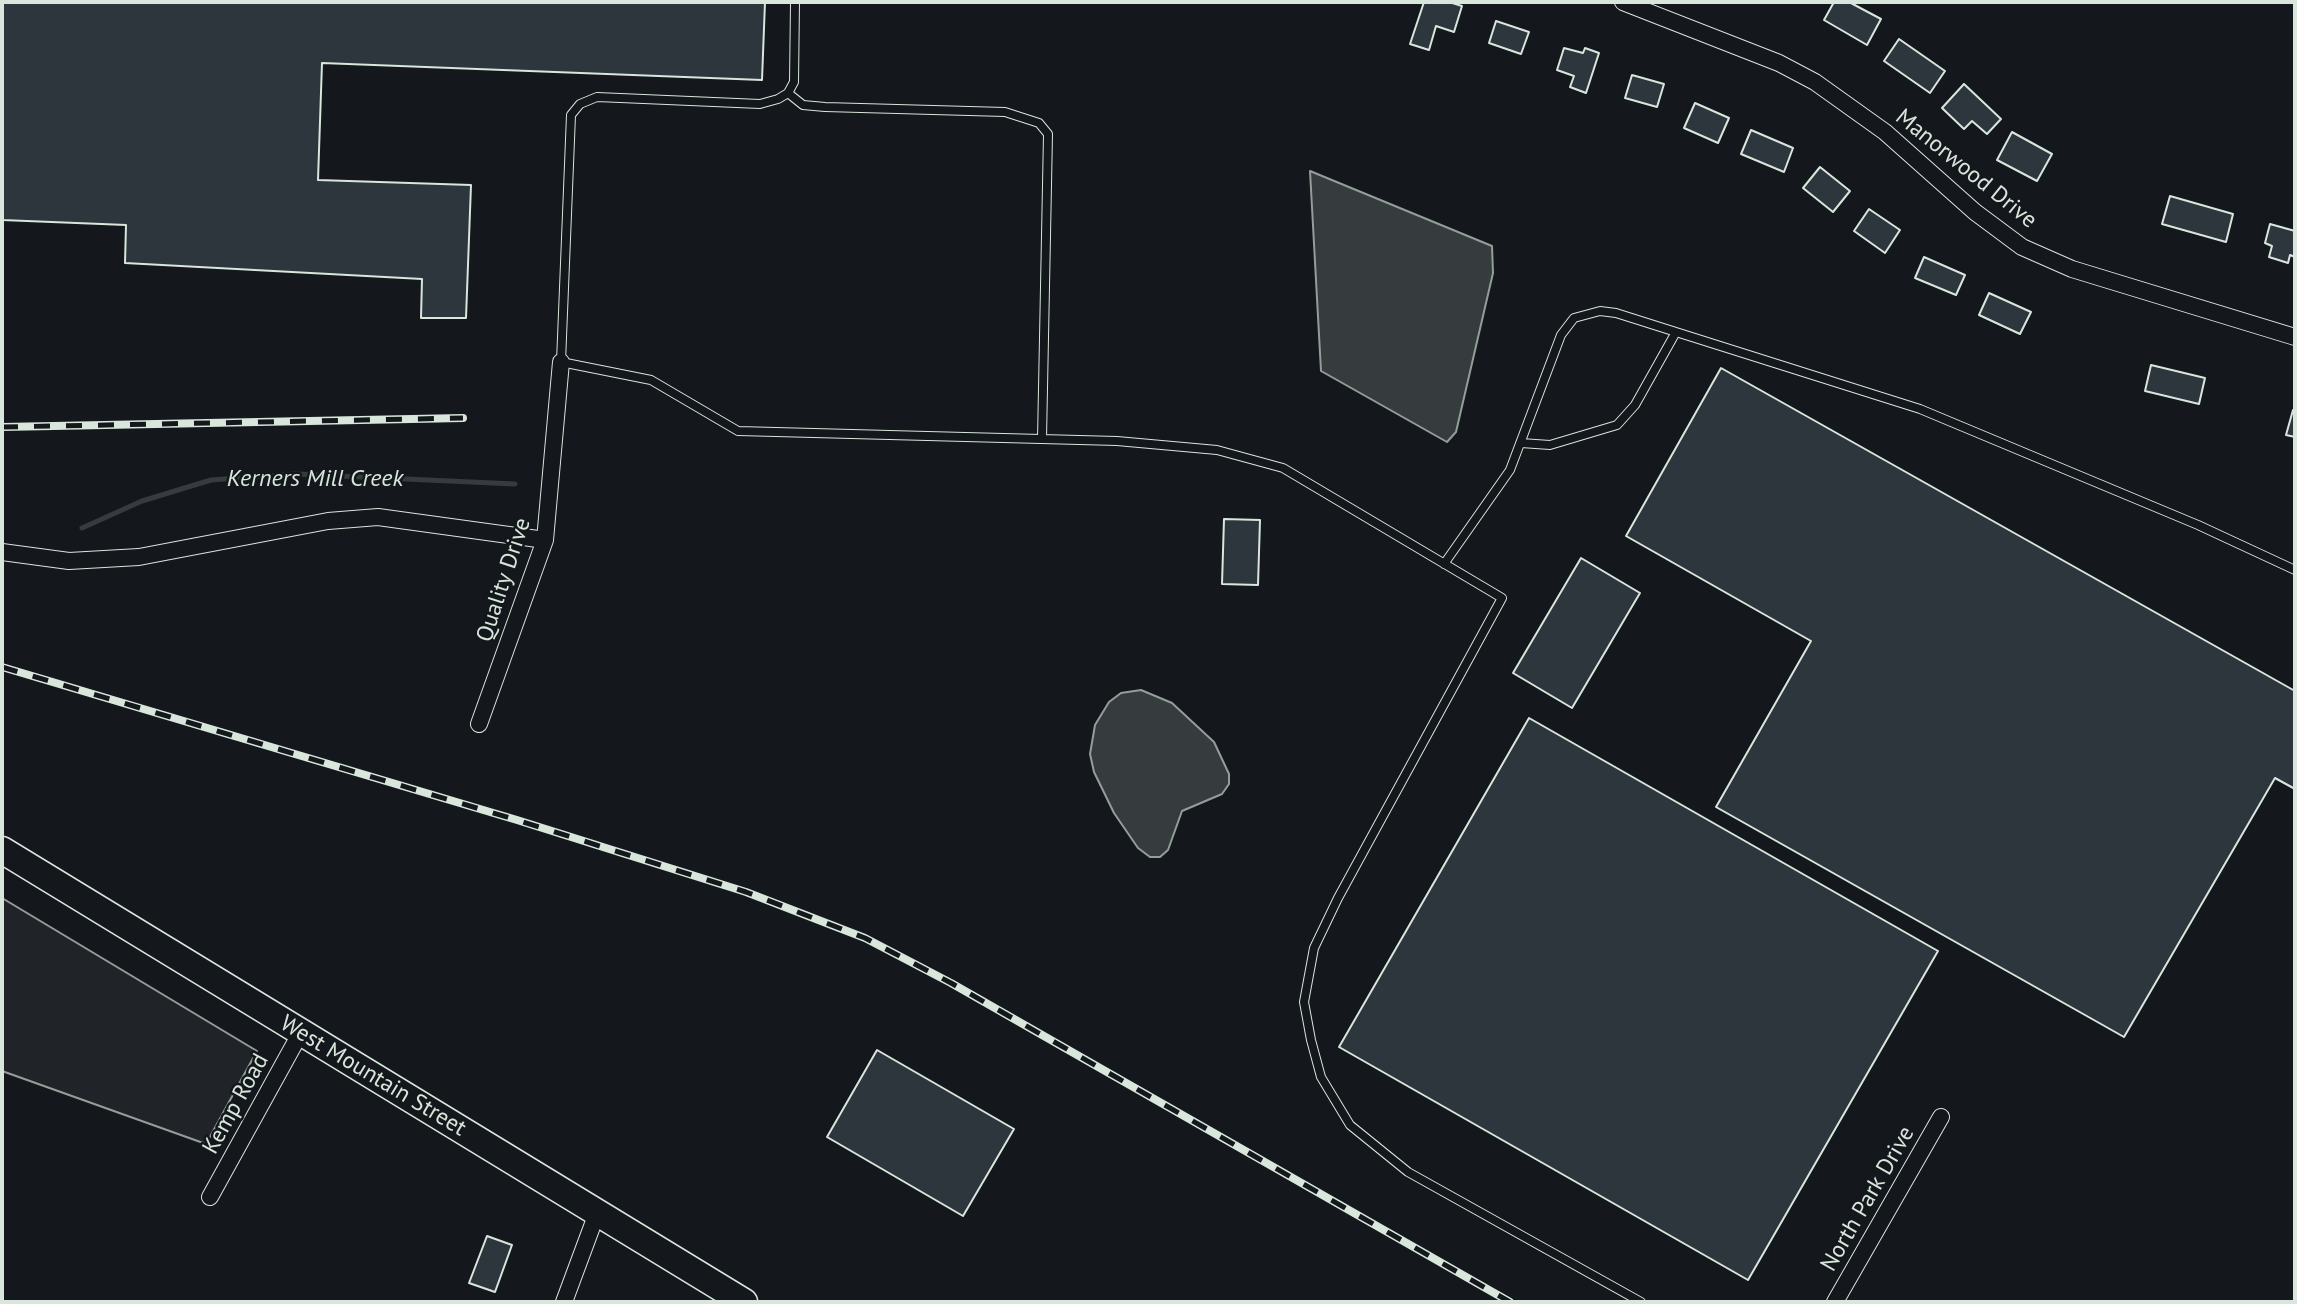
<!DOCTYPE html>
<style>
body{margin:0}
#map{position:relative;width:2297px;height:1304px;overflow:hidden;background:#14181c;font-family:"PT Sans",sans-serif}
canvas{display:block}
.frame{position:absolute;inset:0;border:4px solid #d8e6dc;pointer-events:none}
</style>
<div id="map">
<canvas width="2297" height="1304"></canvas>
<div class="frame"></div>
</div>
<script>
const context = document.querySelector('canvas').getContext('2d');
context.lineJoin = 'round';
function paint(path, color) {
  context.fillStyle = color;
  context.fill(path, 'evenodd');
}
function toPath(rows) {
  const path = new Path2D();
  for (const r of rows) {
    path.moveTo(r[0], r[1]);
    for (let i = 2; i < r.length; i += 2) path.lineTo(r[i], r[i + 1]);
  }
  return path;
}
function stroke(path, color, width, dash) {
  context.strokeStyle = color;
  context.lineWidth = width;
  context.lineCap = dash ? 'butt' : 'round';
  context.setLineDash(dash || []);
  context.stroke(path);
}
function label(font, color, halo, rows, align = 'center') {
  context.font = font + ' "PT Sans",sans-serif';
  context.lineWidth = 5;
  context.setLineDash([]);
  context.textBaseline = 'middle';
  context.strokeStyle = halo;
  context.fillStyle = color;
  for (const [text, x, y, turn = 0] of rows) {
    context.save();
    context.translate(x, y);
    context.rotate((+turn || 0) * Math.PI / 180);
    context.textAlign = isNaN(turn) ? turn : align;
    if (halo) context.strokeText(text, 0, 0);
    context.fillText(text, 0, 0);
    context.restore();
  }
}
const green = toPath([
 [2,898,257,1051,206,1144,2,1071,2,898]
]);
const water = toPath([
 [1310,171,1492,246,1493,273,1456,432,1447,442,1321,371,1310,171],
 [1141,690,1172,703,1214,742,1229,774,1229,784,1222,794,1182,811,1168,850,1160,857,1150,857,1138,848,1114,813,1094,772,1090,754,1095,725,1109,702,1121,693,1141,690]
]);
const stream = toPath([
 [82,528,142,501,211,480,296,474,515,484]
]);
const building = toPath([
 [2,2,765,2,762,80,322,63,318,180,471,185,466,318,421,318,422,279,125,263,126,225,2,220,2,2],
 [1424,2,1449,2,1462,6,1454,32,1436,26,1429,50,1410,44,1424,2],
 [1834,2,1849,2,1881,19,1867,45,1824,20,1834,2],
 [1496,21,1529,32,1521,54,1489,43,1496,21],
 [1899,39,1945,71,1930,93,1884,61,1899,39],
 [1564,48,1583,53,1585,48,1599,53,1586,93,1570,87,1574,76,1557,70,1564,48],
 [1632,75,1664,84,1657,107,1625,98,1632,75],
 [1964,84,2001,119,1987,134,1972,121,1964,129,1942,108,1964,84],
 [1695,103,1729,118,1718,143,1684,128,1695,103],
 [1751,130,1793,148,1784,172,1741,154,1751,130],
 [2012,132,2052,154,2037,181,1997,160,2012,132],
 [1820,167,1850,191,1833,212,1803,188,1820,167],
 [2170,196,2233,214,2226,242,2162,224,2170,196],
 [1869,209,1900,230,1885,253,1854,231,1869,209],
 [2270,224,2295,231,2295,257,2290,255,2288,263,2269,257,2272,246,2265,243,2270,224],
 [1924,257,1965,275,1956,295,1915,278,1924,257],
 [1989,293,2031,312,2020,334,1979,315,1989,293],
 [2151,365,2205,378,2199,404,2145,391,2151,365],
 [1721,368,2295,691,2295,789,2275,778,2124,1037,1716,807,1811,641,1626,536,1721,368],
 [2293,410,2295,411,2295,437,2286,435,2293,410],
 [1224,519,1260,520,1258,585,1222,584,1224,519],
 [1581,558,1640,593,1572,708,1513,673,1581,558],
 [1529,718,1938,951,1748,1280,1339,1047,1529,718],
 [877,1050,1014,1129,963,1216,827,1137,877,1050],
 [487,1236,512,1245,495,1292,469,1283,487,1236]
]);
const service = toPath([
 [795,2,794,82,788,93,778,99,760,104,597,97,580,104,571,115,561,362,651,380,738,431,1117,441,1217,450,1283,468,1502,598,1338,898,1314,948,1304,1002,1311,1040,1321,1077,1350,1125,1408,1172,1641,1302],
 [788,93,803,105,825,107,1005,112,1039,123,1048,134,1042,439],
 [1676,332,1920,409,2198,525,2295,570],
 [1444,564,1510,470,1561,335,1574,318,1600,311,1616,313,1676,332,1635,405,1617,425,1550,445,1521,443]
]);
const minor = toPath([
 [1623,2,1779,63,1815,82,1885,132,1975,212,2022,247,2072,269,2295,337],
 [2,552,69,561,139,557,328,521,378,517,545,540],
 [479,724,545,540,561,362],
 [210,1197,301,1032],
 [564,1302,597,1213],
 [1835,1302,1941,1117]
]);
const primary = toPath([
 [2,850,744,1302]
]);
const rail = toPath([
 [2,427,463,418],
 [2,667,517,820,746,892,865,938,951,983,1510,1302]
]);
const streetNames = [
 ["Manorwood Drive",1966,169,39],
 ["Quality Drive",504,580,-72],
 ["West Mountain Street",373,1076,31],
 ["Kemp Road",236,1104,-61],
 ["North Park Drive",1868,1199,-60]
];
const waterNames = [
 ["Kerners Mill Creek",315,479]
];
paint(green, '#202428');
stroke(green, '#939e99', 2);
paint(water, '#363b3e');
stroke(water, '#939e99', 2);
stroke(stream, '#363b3e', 5);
paint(building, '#2c363c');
stroke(building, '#d8e6dc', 2);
stroke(service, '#d8e6dc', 10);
stroke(minor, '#d8e6dc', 18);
stroke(primary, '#d8e6dc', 29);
stroke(service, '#14181c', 8);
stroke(minor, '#14181c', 16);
stroke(primary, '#14181c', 26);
stroke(rail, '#d8e6dc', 8);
stroke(rail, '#14181c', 5, [16]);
label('23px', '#d8e6dc', '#14181c', streetNames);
label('italic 24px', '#d8e6dc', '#14181c', waterNames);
</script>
